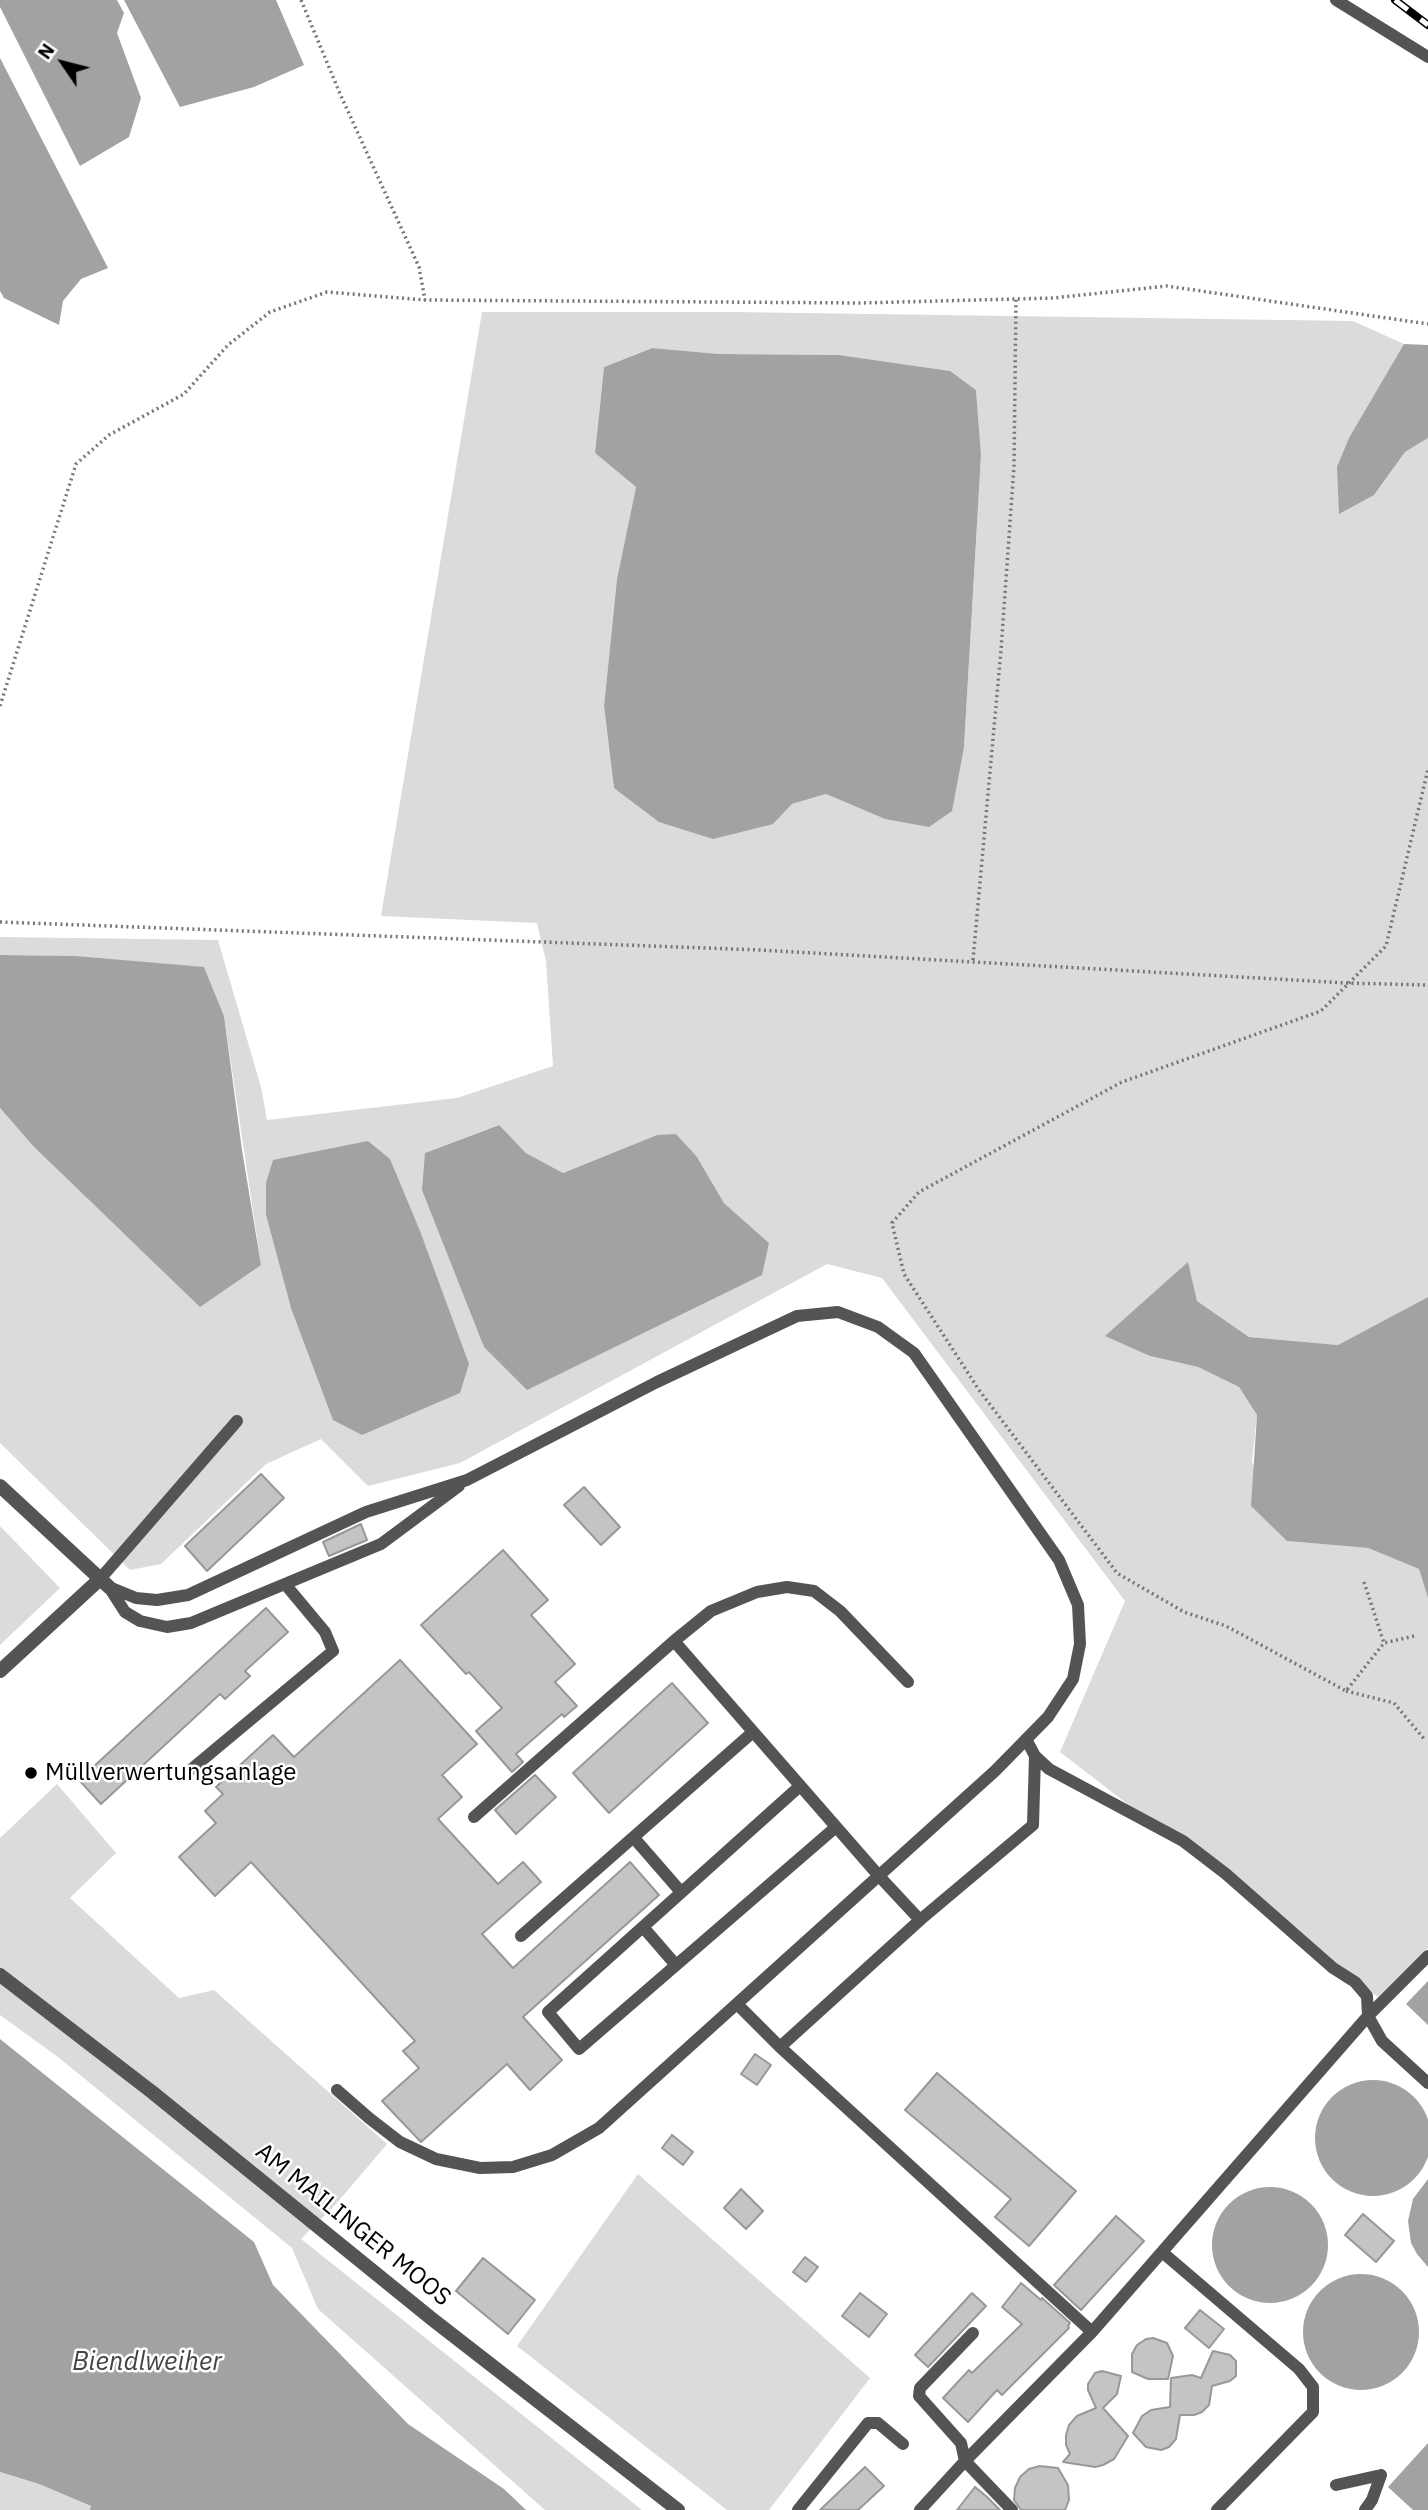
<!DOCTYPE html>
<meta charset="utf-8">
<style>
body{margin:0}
#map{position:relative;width:1428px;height:2510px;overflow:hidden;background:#fff;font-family:"IBM Plex Sans",sans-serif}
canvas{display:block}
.north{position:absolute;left:28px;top:28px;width:70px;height:70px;-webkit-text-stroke:5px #fff;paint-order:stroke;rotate:305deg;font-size:19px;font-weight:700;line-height:28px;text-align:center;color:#000}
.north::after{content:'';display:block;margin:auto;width:24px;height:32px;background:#000;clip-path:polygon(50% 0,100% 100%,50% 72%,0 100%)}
</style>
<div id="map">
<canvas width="1428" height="2510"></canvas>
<div class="north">N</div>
</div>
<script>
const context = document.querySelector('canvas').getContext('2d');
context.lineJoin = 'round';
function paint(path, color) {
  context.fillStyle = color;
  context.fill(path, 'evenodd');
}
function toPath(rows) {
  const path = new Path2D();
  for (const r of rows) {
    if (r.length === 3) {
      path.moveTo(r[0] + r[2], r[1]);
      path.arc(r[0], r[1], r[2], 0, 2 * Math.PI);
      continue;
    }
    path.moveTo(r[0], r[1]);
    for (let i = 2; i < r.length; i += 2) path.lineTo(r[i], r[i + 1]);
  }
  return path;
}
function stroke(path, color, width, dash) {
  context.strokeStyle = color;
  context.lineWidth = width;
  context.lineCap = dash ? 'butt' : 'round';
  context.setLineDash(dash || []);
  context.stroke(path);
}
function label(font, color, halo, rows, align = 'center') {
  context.font = font + ' "IBM Plex Sans",sans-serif';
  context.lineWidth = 5;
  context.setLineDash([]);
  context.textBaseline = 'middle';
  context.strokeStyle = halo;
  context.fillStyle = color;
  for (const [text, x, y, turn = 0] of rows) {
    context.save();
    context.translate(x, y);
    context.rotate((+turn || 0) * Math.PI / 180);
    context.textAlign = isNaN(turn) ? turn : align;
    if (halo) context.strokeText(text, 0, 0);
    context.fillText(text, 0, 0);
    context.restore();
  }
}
const green = toPath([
 [482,312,733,312,1353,321,1404,344,1386,376,1374,495,1405,452,1428,438,1428,1297,1338,1345,1249,1337,1197,1301,1188,1263,1150,1356,1198,1367,1239,1387,1257,1415,1252,1462,1287,1541,1368,1548,1419,1569,1428,1598,1428,1948,1378,1997,1060,1752,1125,1601,882,1278,827,1264,460,1463,368,1486,321,1439,266,1464,161,1564,130,1570,0,1443,0,1108,34,1147,122,1232,261,1265,224,1016,204,968,76,956,0,955,0,937,218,940,261,1087,267,1120,457,1098,553,1066,546,961,537,923,381,916],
 [651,348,719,354,839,355,949,371,976,390,981,455,964,747,885,819,826,794,792,804,773,824,614,788,604,706,617,579,636,487,595,453,604,367],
 [498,1125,526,1153,563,1173,657,1135,697,1157,724,1203,769,1243,425,1153],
 [266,1183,291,1308,266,1215],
 [0,1526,60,1588,0,1645],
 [57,1784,116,1853,70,1898,179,1998,214,1990,387,2144,336,2204,301,2239,642,2510,545,2510,318,2309,292,2248,58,2057,0,2015,0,1838],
 [638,2174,870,2378,769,2510,727,2510,517,2346],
 [0,2472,39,2484,91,2506,90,2510,0,2510]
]);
const water = toPath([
 [0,0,117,0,124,13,117,33,141,98,129,137,80,166,0,7],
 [124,0,276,0,304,65,254,87,180,107],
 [0,58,108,268,81,279,63,301,59,325,4,298,0,291],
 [1404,344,1428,345,1428,438,1405,452,1374,495,1339,514,1337,467,1349,438],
 [652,348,719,354,839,355,950,371,976,390,981,455,964,747,952,811,929,827,885,819,826,794,792,804,773,824,713,839,659,822,614,788,604,706,617,579,636,487,595,453,604,367],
 [0,955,76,956,204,967,224,1016,242,1150,261,1265,200,1307,34,1147,0,1108],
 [499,1125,526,1153,563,1173,657,1135,676,1134,697,1157,724,1203,769,1243,762,1275,527,1390,484,1347,422,1190,425,1153],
 [368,1141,390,1159,420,1231,469,1364,460,1393,362,1435,333,1420,291,1308,266,1215,266,1183,273,1160],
 [1188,1262,1197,1301,1249,1337,1338,1345,1428,1297,1428,1598,1419,1569,1368,1548,1287,1541,1251,1506,1257,1415,1239,1387,1198,1367,1150,1356,1105,1336],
 [1428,1981,1428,2025,1406,2004],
 [0,2039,254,2242,273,2285,408,2424,504,2489,526,2510,90,2510,91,2506,39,2484,0,2472],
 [1373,2138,58],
 [1428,2179,1428,2267,1417,2254,1411,2243,1408,2221,1413,2199],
 [1270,2245,58],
 [1361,2332,58],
 [1428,2443,1428,2510,1413,2510,1388,2487]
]);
const building = toPath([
 [261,1474,284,1498,207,1571,185,1546,261,1474],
 [584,1487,620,1527,601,1545,564,1505,584,1487],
 [361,1524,367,1540,329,1556,323,1542,361,1524],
 [503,1550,548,1600,531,1615,575,1664,555,1682,577,1706,564,1717,562,1714,516,1754,523,1762,512,1772,476,1731,502,1708,469,1672,466,1674,421,1625,503,1550],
 [266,1608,288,1632,245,1671,250,1676,225,1699,220,1694,101,1804,79,1780,266,1608],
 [400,1660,477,1744,442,1775,462,1797,438,1819,498,1884,523,1862,541,1882,482,1934,513,1968,630,1862,659,1895,523,2017,562,2060,530,2090,507,2064,421,2142,382,2101,419,2068,403,2051,415,2041,251,1862,215,1896,179,1857,216,1823,205,1811,223,1794,216,1787,273,1735,294,1757,400,1660],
 [672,1683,708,1723,609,1813,573,1773,672,1683],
 [535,1775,556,1797,516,1834,495,1810,535,1775],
 [755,2054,771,2065,757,2085,741,2074,755,2054],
 [937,2073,1076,2191,1029,2246,995,2217,1011,2199,905,2110,937,2073],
 [672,2135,693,2152,683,2165,662,2148,672,2135],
 [741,2189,763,2211,746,2229,724,2208,741,2189],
 [1363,2214,1394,2241,1376,2262,1345,2235,1363,2214],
 [1116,2216,1144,2241,1081,2310,1054,2285,1116,2216],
 [805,2257,818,2267,806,2282,793,2272,805,2257],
 [483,2258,535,2300,508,2334,456,2291,483,2258],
 [1021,2283,1041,2300,1042,2298,1070,2323,1068,2326,1069,2328,1002,2395,997,2390,968,2422,943,2398,969,2370,972,2373,1022,2324,1002,2307,1021,2283],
 [860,2293,887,2314,869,2337,842,2316,860,2293],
 [972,2293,986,2306,928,2367,915,2355,972,2293],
 [1200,2310,1224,2329,1209,2348,1185,2328,1200,2310],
 [1153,2338,1167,2343,1173,2356,1168,2379,1148,2379,1132,2372,1132,2354,1137,2345,1146,2339,1153,2338],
 [1213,2351,1230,2355,1236,2361,1236,2376,1230,2381,1212,2386,1209,2405,1202,2412,1194,2415,1180,2415,1176,2439,1169,2447,1161,2450,1146,2447,1133,2433,1142,2416,1151,2410,1170,2407,1171,2378,1192,2375,1201,2378,1213,2351],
 [1102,2371,1121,2376,1117,2394,1103,2408,1128,2436,1114,2459,1103,2465,1095,2467,1063,2462,1070,2454,1066,2445,1066,2435,1069,2425,1077,2416,1096,2408,1088,2390,1088,2384,1095,2373,1102,2371],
 [1040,2466,1058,2468,1068,2485,1069,2500,1065,2510,1021,2510,1014,2500,1015,2488,1020,2477,1029,2469,1040,2466],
 [865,2467,884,2486,858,2510,820,2510,865,2467],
 [975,2487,987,2497,1000,2510,957,2510,975,2487]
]);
const path = toPath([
 [301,0,341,96,419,267,425,300],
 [0,706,76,464,109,435,184,394,228,345,270,312,327,292,425,300,861,303,1053,298,1167,286,1428,324],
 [0,922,760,950,1347,983,1428,985],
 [973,960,1001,650,1014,466,1016,299],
 [1364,1582,1384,1643],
 [1414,1636,1384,1643,1346,1691,1226,1626,1184,1612,1117,1573,979,1390,904,1274,892,1223,919,1192,1122,1082,1321,1011,1386,946,1428,769],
 [1346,1691,1394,1703,1425,1740]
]);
const lane = toPath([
 [1336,0,1428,57],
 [100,1579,237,1421],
 [109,1587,136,1598,157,1600,188,1595,366,1512,467,1480,657,1382,797,1316,838,1312,878,1327,914,1353,1059,1560,1078,1605,1080,1644,1073,1679,1048,1717,995,1771,599,2128,552,2155,513,2167,480,2168,436,2159,400,2142,369,2118,337,2090],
 [109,1587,125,1612,140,1621,167,1627,191,1623,381,1544,459,1486],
 [674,1641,711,1611,757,1592,787,1587,814,1591,840,1611,908,1682],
 [1026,1739,1035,1756,1049,1769,1183,1841,1226,1874,1333,1968,1355,1982,1367,1996,1368,2016,1382,2041,1428,2083],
 [188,1772,333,1651,325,1632,285,1584],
 [800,1786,548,2012,579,2049,836,1827],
 [474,1817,674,1641,879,1876,920,1920],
 [634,1838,681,1892],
 [643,1927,675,1964],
 [521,1936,753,1732],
 [738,2005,780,2047,1092,2332,1368,2016,1428,1956],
 [780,2047,920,1920,1033,1825,1035,1756],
 [1162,2252,1299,2369,1313,2387,1313,2412,1217,2510],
 [973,2333,920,2388,919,2396,961,2443,965,2461,1012,2510],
 [1336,2485,1381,2475],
 [798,2510,868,2423,878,2423,903,2444],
 [920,2510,965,2461,1092,2332],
 [1365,2510,1372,2500,1381,2475]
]);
const street = toPath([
 [0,1486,109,1587],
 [0,1671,100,1579],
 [0,1975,152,2092,432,2319,678,2510]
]);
const rail = toPath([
 [1395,0,1428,25]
]);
const markers = [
 [31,1773,7,"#000"]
];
const poiNames = [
 ["Müllverwertungsanlage",45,1773]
];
const streetNames = [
 ["AM MAILINGER MOOS",353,2225,39]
];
const waterNames = [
 ["Biendlweiher",147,2362]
];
paint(green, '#dbdbdb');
paint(water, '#a2a2a2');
paint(building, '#c4c4c4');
stroke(building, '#989898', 2);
stroke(path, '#767676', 3.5, [2, 3.5]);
stroke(lane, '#545454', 12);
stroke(street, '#545454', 14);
stroke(rail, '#000', 8);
stroke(rail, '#fff', 5, [16]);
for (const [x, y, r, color] of markers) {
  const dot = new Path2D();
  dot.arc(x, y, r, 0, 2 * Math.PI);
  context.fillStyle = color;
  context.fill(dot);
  stroke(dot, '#fff', 2.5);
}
label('24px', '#000', '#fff', poiNames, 'left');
label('24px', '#000', '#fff', streetNames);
label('italic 26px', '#434343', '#fff', waterNames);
</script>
